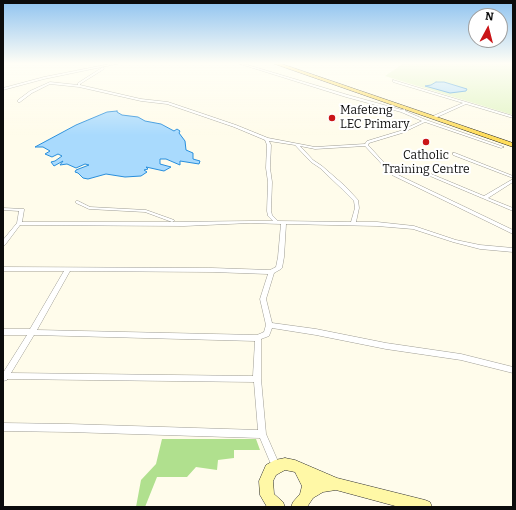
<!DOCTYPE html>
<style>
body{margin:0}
#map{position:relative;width:516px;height:510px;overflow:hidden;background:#fffceb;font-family:Bitter,serif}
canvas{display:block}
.frame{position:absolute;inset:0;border:4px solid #0c0c0c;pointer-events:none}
.north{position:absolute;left:468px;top:8px;width:40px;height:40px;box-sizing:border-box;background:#fff;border:1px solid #9e9e9e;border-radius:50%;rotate:7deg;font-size:11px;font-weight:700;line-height:16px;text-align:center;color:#0c0c0c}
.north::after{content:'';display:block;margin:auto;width:14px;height:18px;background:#ca1518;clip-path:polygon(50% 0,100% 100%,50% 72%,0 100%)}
</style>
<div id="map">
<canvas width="516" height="510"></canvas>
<div class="frame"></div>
<div class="north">N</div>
</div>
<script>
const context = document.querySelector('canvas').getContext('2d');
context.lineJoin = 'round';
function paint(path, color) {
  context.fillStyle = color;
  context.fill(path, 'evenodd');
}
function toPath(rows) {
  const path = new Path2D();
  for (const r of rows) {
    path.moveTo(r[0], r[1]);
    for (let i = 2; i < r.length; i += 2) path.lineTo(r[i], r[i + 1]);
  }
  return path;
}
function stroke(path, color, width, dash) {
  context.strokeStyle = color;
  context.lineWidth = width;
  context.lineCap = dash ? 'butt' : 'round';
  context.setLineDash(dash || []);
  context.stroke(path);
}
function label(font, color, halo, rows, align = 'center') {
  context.font = font + ' Bitter,serif';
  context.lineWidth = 4;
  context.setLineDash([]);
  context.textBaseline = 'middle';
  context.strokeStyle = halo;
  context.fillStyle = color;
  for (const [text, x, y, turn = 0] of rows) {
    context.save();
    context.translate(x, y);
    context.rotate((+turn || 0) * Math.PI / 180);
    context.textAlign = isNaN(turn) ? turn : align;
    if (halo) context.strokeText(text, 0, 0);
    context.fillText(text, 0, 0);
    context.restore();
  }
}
const forest = toPath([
 [162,439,256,439,260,450,234,450,234,458,218,460,217,470,196,467,187,477,157,477,145,507,136,507,141,480,156,464]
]);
const pitch = toPath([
 [404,63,513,63,513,115,385,76]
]);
const water = toPath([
 [436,82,444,82,467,89,466,91,450,93,425,86,431,85,436,82],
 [117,111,117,112,122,115,138,117,145,121,161,124,174,131,177,129,180,131,179,133,185,141,186,150,193,153,193,159,200,161,199,164,180,161,180,165,166,159,160,159,160,164,171,167,164,171,146,167,148,169,144,170,147,172,141,176,125,177,106,174,88,179,83,178,78,173,75,172,76,170,89,165,85,164,76,168,67,164,60,165,63,161,54,166,51,162,55,161,62,156,58,154,52,157,45,154,50,151,43,147,35,147,76,125,107,112,117,111]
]);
const street = toPath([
 [115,63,121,63,44,79,3,90,3,88,44,77,115,63],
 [237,63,241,63,348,95,402,110,405,109,405,111,426,120,504,147,501,148,425,122,402,133,369,143,368,145,389,168,412,166,484,196,513,179,513,182,488,198,513,208,513,211,411,168,392,170,394,173,513,230,513,234,392,175,365,146,315,149,300,146,313,160,322,166,345,186,358,200,359,208,356,222,377,222,414,226,456,240,480,245,513,248,513,252,480,249,453,242,413,229,377,226,286,224,284,257,282,268,281,269,274,273,266,299,272,323,316,329,386,343,461,354,513,367,513,373,461,360,386,349,316,335,272,328,269,336,261,339,261,379,266,434,280,466,279,469,276,470,273,469,260,438,69,432,3,431,3,423,69,424,258,430,254,382,7,379,7,380,3,381,3,373,27,335,3,335,3,329,30,329,64,271,3,271,3,267,212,268,270,270,276,267,278,257,281,224,250,223,184,226,20,225,5,245,3,246,3,240,17,223,19,211,3,210,3,208,24,209,24,210,22,222,172,222,145,212,89,209,76,203,76,201,78,201,90,207,146,210,174,220,174,221,172,222,250,221,273,221,268,216,267,211,268,182,266,168,267,145,265,140,234,127,167,104,141,101,79,87,50,84,32,93,20,102,18,102,18,100,30,91,50,82,78,85,78,83,103,67,104,69,80,84,80,85,141,99,168,102,236,125,268,138,315,147,365,144,367,141,400,131,422,121,401,112,346,97,237,63],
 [269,141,295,145,311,162,320,168,341,188,354,201,355,208,351,222,278,221,272,215,271,211,272,182,270,168,271,145,269,141],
 [70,271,212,272,268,274,260,299,266,325,264,332,257,335,37,330,70,271],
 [34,335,255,341,253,376,11,373,34,335],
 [393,80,513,116,513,118,466,104,435,118,433,118,433,116,463,103,393,82,393,80],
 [453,153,455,153,513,176,513,178,453,155,453,153]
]);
const secondary = toPath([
 [285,458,295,460,337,478,425,500,430,502,432,507,399,507,336,490,323,492,313,498,307,507,291,507,293,502,300,494,302,486,295,472,285,470,276,475,273,481,274,494,283,502,285,507,267,507,260,495,259,481,266,465,275,460,285,458]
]);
const primary = toPath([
 [272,63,279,63,513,143,513,147,272,63]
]);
const markers = [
 [332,118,4,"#ca1518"],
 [426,142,4,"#ca1518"]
];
const farPoinames = [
 ["Mafeteng",340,111],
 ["LEC Primary",340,125],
 ["Catholic",426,156,"center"],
 ["Training Centre",426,170,"center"]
];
paint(forest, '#b0e08e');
paint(pitch, '#e1f4c3');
paint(water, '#a9dafd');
stroke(water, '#288edc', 1);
stroke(street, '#3f3f3f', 0.5);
stroke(secondary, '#2e2e2e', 1);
stroke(primary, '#1d1d1d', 1);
paint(street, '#fff');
paint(secondary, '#fff8a6');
paint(primary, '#ffdd5b');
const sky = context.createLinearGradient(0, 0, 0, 135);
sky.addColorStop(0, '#8fc3f0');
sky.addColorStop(0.47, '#fffef6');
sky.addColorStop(1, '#fffef600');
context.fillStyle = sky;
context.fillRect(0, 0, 516, 135);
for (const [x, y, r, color] of markers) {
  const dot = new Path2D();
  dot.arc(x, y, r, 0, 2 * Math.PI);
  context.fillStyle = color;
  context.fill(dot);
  stroke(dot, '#fff', 1.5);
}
label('12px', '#0c0c0c', '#fff', farPoinames, 'left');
</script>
